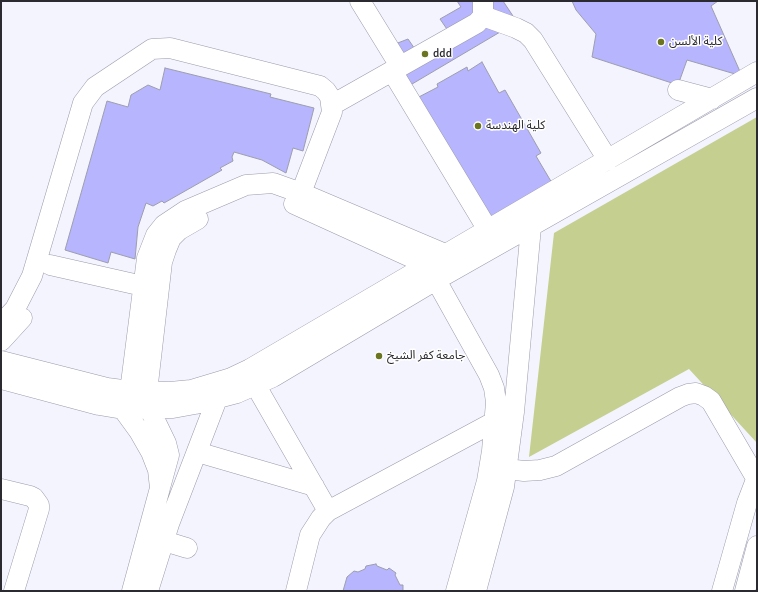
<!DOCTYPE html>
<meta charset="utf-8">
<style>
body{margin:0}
#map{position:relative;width:758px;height:592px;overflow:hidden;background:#f3f4fe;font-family:Signika,sans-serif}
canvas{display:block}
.frame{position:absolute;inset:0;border:2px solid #2a2a30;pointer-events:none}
</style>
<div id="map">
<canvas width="758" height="592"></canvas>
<div class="frame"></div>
</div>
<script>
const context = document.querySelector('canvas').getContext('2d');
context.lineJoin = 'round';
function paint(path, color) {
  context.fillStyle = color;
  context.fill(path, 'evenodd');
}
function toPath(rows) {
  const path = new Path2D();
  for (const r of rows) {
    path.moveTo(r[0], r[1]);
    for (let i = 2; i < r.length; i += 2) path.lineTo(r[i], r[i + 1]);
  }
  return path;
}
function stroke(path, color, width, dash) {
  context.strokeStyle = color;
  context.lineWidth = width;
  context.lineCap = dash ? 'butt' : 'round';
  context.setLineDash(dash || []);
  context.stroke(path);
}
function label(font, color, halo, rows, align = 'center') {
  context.font = font + ' Signika,"Noto Sans Arabic",sans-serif';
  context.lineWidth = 3;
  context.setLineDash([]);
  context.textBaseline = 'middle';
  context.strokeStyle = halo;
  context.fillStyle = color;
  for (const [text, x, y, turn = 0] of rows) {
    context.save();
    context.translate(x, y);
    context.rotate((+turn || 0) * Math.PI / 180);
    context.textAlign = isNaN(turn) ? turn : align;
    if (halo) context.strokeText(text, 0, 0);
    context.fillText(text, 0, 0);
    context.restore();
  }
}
const green = toPath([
 [757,117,757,443,689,369,529,457,554,233]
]);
const building = toPath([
 [357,1,503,1,517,22,407,87,357,1],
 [361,1,457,1,461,7,440,19,451,35,419,55,408,39,390,46,361,1],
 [572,1,718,1,711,6,742,76,687,60,678,85,592,57,596,34,576,10,572,1],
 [482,62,499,93,505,90,541,153,536,156,552,183,487,220,415,99,438,87,437,84,467,67,468,71,482,62],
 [165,68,271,94,270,97,314,108,303,151,293,148,286,173,262,160,234,152,232,157,233,161,220,168,222,170,164,203,162,201,153,206,146,203,138,227,135,259,111,252,108,263,65,250,107,101,128,107,131,95,148,85,160,90,165,68],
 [376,564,377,566,387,570,389,568,396,573,395,575,400,585,403,585,403,591,343,591,347,577,354,571,358,572,365,569,366,566,376,564]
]);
const minor = toPath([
 [360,1,400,66],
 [483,16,516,28,526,33,533,40,608,160],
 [392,71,488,230],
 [678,90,712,99],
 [332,105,477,23,483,16,483,1],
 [294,204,428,265],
 [50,265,143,286],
 [436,280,489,375,494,388,496,402,492,451,487,481,456,591],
 [1,324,15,309,32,276,83,103,95,87,152,49,170,48,320,86,326,91,330,97,332,112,301,193],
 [1,341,22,318],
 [1,361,107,388,130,391,170,392,191,390,231,378,250,369,757,72],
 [1,379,99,405,123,409,173,408,195,404,237,393,273,377,436,280,757,98],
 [256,386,328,511],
 [130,391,147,258,156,235,164,225,185,211,246,185,273,183,301,193,445,254],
 [147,392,162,262,166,250,171,238,179,230,198,219],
 [123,409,139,431,151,452,158,470,160,488,132,591],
 [150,410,166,443,169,455,161,484],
 [197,452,314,486],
 [507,469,524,471,540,470,556,466,680,397,688,394,696,393,704,396,711,401,756,478],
 [1,489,30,496,34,498,39,505,39,509,14,591],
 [164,541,187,548],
 [148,591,169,524,217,399],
 [296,591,310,535,321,518,328,511,505,416],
 [476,591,504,487,514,412,531,227],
 [722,591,747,503,757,477],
 [745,591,757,546]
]);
const markers = [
 [661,42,4,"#6b7520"],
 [425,54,4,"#6b7520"],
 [478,126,4,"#6b7520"],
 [379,356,4,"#6b7520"]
];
const poiNames = [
 ["كلية الألسن",669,42],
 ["ddd",433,54],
 ["كلية الهندسة",486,126],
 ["جامعة كفر الشيخ",387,356]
];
paint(green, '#c4cf90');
paint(building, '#b6b5fe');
stroke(building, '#9d9dad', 1);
stroke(minor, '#9b9bab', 21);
stroke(minor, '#fff', 20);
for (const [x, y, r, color] of markers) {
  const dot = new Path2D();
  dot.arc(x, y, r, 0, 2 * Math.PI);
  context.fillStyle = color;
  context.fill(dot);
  stroke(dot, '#fff', 1.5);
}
label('12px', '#2a2a30', '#fff', poiNames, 'left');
</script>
